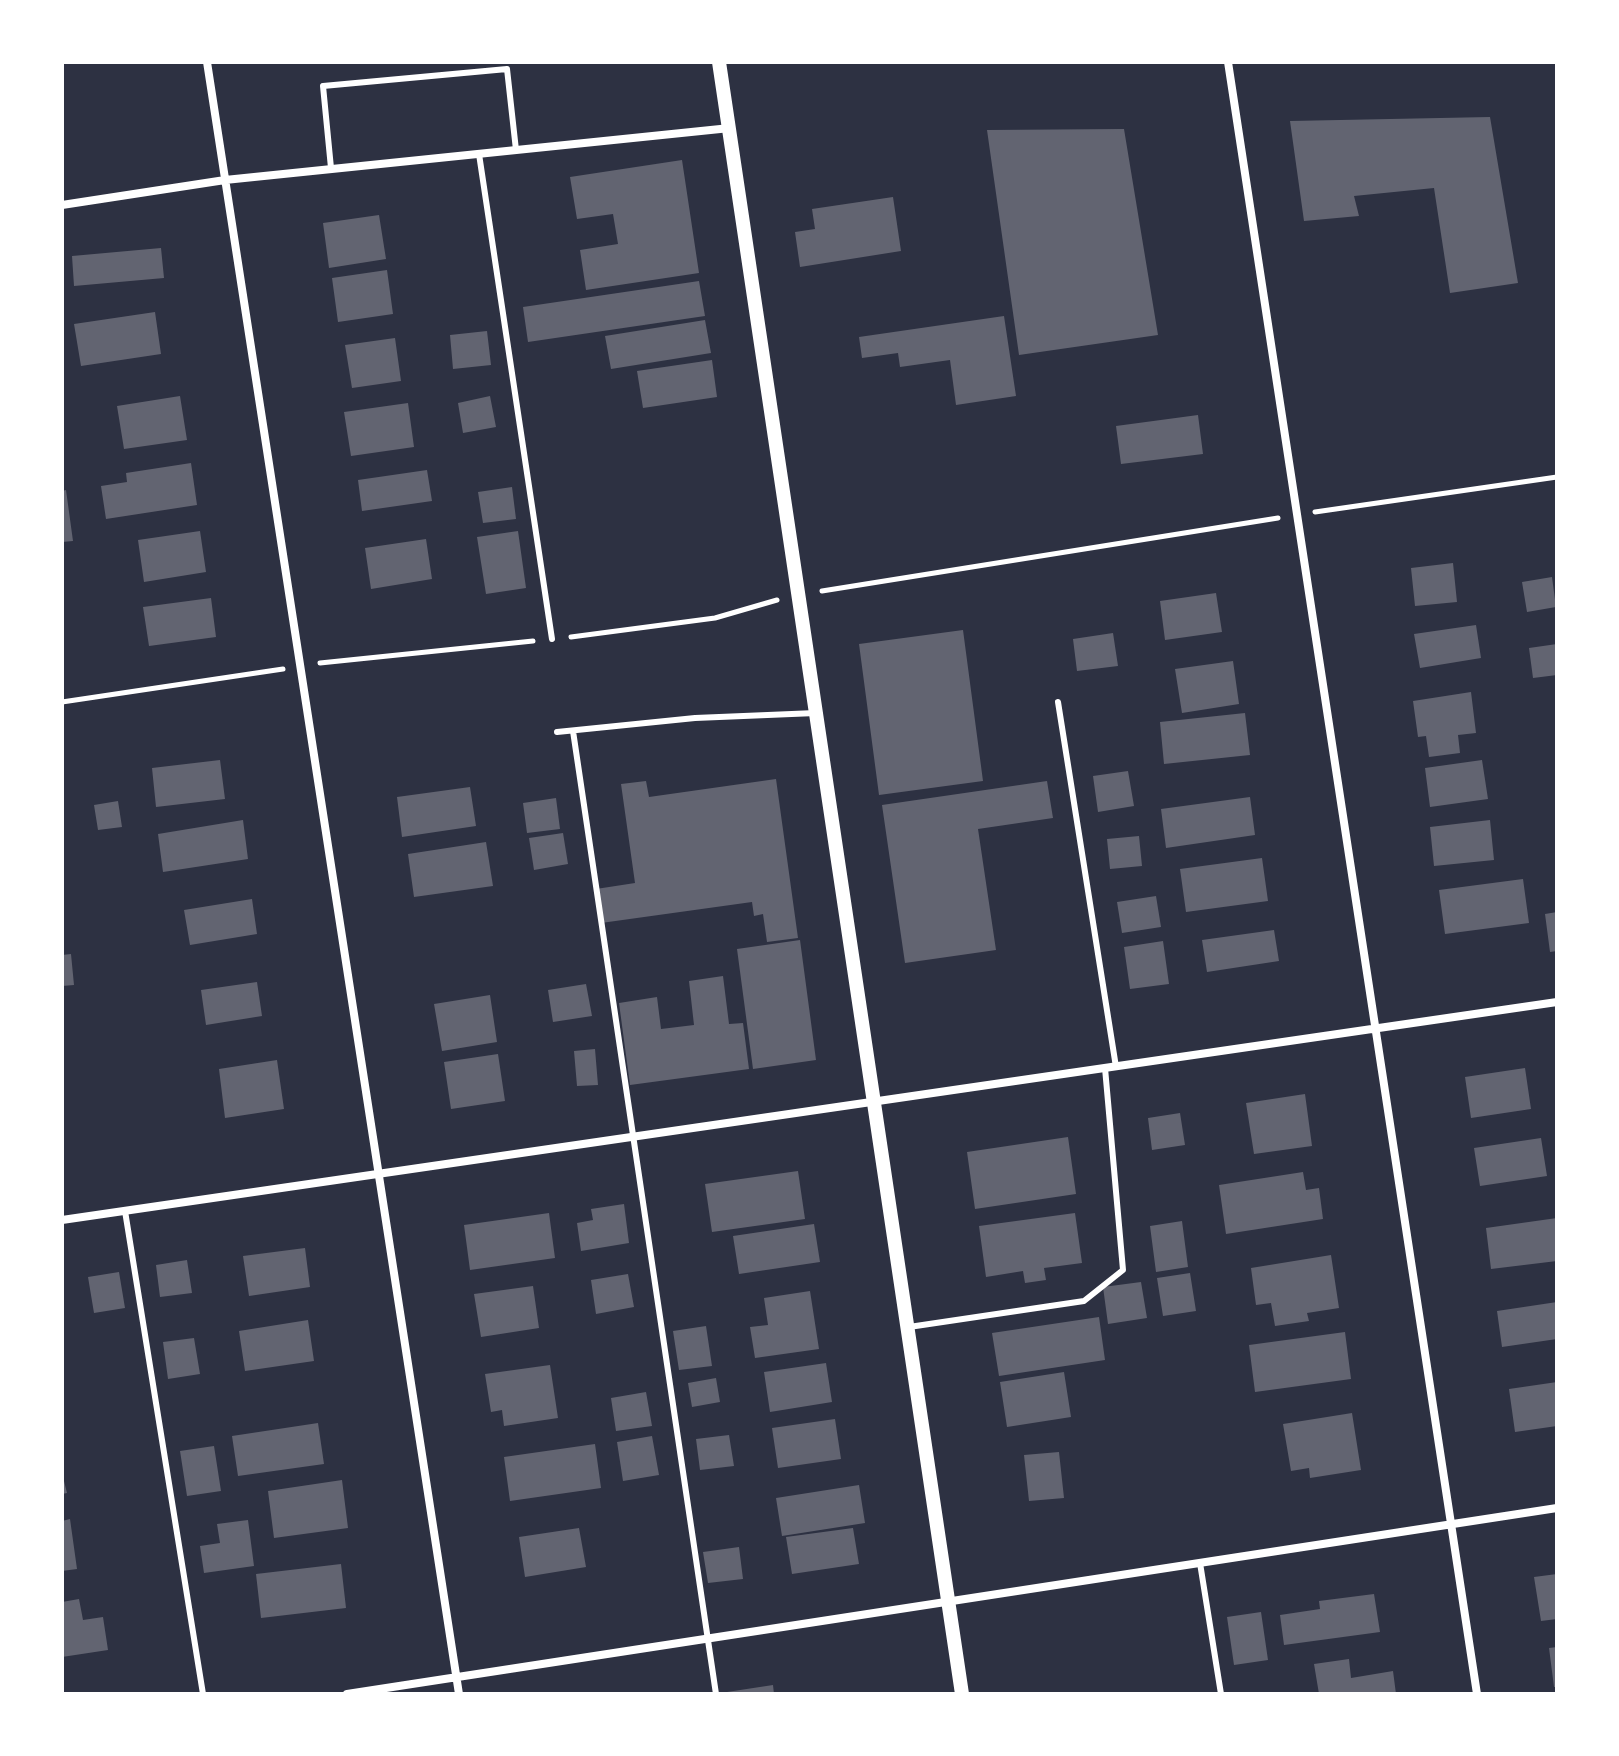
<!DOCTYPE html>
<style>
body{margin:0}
#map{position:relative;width:1619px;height:1756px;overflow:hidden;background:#2d3142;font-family:"DM Sans",sans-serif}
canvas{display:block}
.frame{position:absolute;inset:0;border:64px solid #fff;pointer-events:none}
</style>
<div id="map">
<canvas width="1619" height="1756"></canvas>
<div class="frame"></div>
</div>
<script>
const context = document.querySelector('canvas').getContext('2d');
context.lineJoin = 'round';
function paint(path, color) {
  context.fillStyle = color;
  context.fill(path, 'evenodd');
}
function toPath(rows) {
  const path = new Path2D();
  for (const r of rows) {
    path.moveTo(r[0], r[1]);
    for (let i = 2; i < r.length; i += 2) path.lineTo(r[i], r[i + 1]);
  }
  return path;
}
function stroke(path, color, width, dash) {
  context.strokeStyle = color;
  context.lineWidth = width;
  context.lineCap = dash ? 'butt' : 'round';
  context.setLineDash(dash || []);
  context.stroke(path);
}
const building = toPath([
 [1490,117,1518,283,1450,293,1434,188,1354,196,1359,216,1304,221,1290,121],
 [1124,129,1158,335,1019,355,987,130],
 [682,160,699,273,586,290,580,250,618,244,613,214,577,219,570,177],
 [893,197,901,251,800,267,795,232,815,229,812,209],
 [379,215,386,259,329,268,323,223],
 [161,248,164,278,74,286,72,256],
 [387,270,393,314,338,322,332,278],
 [699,281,705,316,528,342,523,307],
 [155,312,161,354,81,366,74,324],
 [1004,316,1016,396,956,405,950,360,900,367,898,353,862,358,859,337],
 [705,320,711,353,611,369,605,336],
 [487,331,491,365,453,369,450,335],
 [395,338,401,381,352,388,345,345],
 [712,360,717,397,643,408,637,371],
 [180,396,187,440,124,449,117,406],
 [490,396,496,427,463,433,458,403],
 [408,403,414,447,351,456,344,412],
 [1198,415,1203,454,1121,464,1116,426],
 [191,463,197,505,106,519,101,486,127,482,126,473],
 [427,470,432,501,362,511,358,480],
 [512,487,516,519,483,523,478,492],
 [66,490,73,541,62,542,62,491],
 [200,531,206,572,144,582,138,540],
 [518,531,526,588,486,594,477,537],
 [426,539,432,579,371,589,365,548],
 [1453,563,1457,602,1415,606,1411,568],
 [1552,577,1556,607,1527,612,1522,582],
 [1216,593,1222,632,1165,640,1160,601],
 [211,598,216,637,149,646,143,607],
 [1476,625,1481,658,1420,668,1414,634],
 [963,630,983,781,879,795,859,644],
 [1113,633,1118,666,1077,671,1073,639],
 [1557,644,1557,675,1533,678,1529,648],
 [1233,661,1239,704,1182,713,1175,669],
 [1471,692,1476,733,1458,735,1460,753,1429,757,1426,736,1418,737,1413,701],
 [1245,713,1250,755,1164,764,1160,722],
 [220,760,225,799,156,807,152,768],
 [1482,760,1488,799,1430,807,1425,768],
 [1128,771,1134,806,1098,812,1093,776],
 [776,779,798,938,767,942,763,914,754,916,752,902,601,923,596,889,635,883,621,784,646,781,649,797],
 [1047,781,1053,818,978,829,996,950,905,963,882,805],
 [470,787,476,826,402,837,397,797],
 [1250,797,1255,835,1166,848,1161,809],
 [556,798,560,829,527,833,523,803],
 [118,801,122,827,98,830,94,805],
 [243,820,248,859,163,872,158,834],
 [1490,820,1494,860,1434,866,1430,827],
 [563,833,568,864,534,870,529,838],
 [1139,836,1142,866,1110,869,1107,839],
 [486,842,493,886,414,897,408,854],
 [1262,858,1268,901,1186,912,1180,869],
 [1523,879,1529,923,1445,934,1439,890],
 [1156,896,1161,927,1122,933,1117,902],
 [252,899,257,934,190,945,184,910],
 [1557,912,1557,951,1550,952,1545,914],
 [1274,930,1279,961,1207,972,1202,940],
 [800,940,816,1060,753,1069,737,949],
 [1163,941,1169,984,1130,989,1124,947],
 [71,954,74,985,62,986,62,955],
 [723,976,729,1024,743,1023,749,1069,630,1085,619,1003,657,997,661,1029,694,1025,689,981],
 [257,982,262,1016,206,1025,201,990],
 [586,984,592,1016,553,1022,548,990],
 [490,995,497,1042,442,1051,434,1004],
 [595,1049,598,1085,577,1086,574,1051],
 [498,1054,505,1101,451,1109,444,1062],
 [277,1060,284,1109,225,1118,219,1069],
 [1525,1068,1531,1109,1471,1118,1465,1077],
 [1305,1094,1312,1146,1254,1154,1246,1103],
 [1180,1113,1185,1145,1152,1150,1148,1118],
 [1068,1137,1076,1194,975,1209,967,1152],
 [1541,1138,1547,1176,1480,1186,1474,1148],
 [798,1171,805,1219,712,1232,705,1184],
 [1303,1172,1306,1190,1319,1188,1323,1219,1226,1234,1219,1185],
 [624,1204,629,1243,581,1251,577,1223,593,1220,591,1209],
 [549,1213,555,1258,470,1270,464,1225],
 [1075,1213,1082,1263,1044,1268,1046,1280,1025,1283,1023,1271,986,1277,979,1226],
 [1557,1218,1557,1261,1491,1269,1486,1228],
 [1182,1221,1188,1267,1156,1272,1150,1226],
 [814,1224,820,1262,739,1274,733,1236],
 [305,1248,310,1287,249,1296,243,1256],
 [1331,1255,1339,1308,1307,1313,1309,1321,1275,1326,1271,1303,1256,1305,1251,1268],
 [187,1260,192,1293,160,1297,156,1265],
 [119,1272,125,1308,94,1313,88,1277],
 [1190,1273,1196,1311,1163,1316,1157,1278],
 [628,1274,634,1307,596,1314,591,1280],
 [1141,1282,1147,1318,1108,1324,1103,1287],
 [533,1286,539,1328,481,1337,474,1294],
 [810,1291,819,1349,755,1358,750,1327,768,1325,764,1298],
 [1557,1302,1557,1339,1502,1347,1497,1311],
 [1099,1317,1105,1360,999,1376,992,1333],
 [308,1320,314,1361,245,1371,239,1331],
 [706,1326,712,1366,679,1370,673,1331],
 [1345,1332,1351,1379,1255,1392,1249,1345],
 [194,1338,200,1374,168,1379,163,1342],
 [826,1363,832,1402,770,1412,764,1372],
 [550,1365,558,1418,504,1426,502,1410,491,1412,485,1374],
 [1064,1372,1071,1417,1007,1427,1000,1382],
 [716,1378,720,1402,692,1407,688,1383],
 [1557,1382,1557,1426,1515,1432,1509,1389],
 [646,1392,652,1426,616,1431,611,1398],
 [1352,1413,1361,1470,1310,1478,1309,1468,1291,1471,1283,1424],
 [835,1419,841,1459,778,1468,772,1428],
 [318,1423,324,1464,238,1476,232,1436],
 [729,1435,734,1466,700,1470,696,1439],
 [652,1436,659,1475,623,1481,617,1442],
 [595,1444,601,1488,510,1501,504,1457],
 [214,1446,221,1491,187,1496,180,1451],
 [1059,1452,1064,1498,1029,1501,1024,1455],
 [62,1473,67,1493,62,1494],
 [342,1480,348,1528,274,1538,268,1491],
 [859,1485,865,1523,782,1536,776,1498],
 [70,1519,77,1569,62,1571,62,1521],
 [248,1520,254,1566,204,1573,200,1546,220,1543,217,1524],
 [579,1528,586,1567,525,1577,519,1537],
 [853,1528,859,1564,792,1574,786,1537],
 [739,1547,743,1579,708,1583,703,1552],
 [341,1564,346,1608,261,1618,256,1574],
 [1557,1574,1557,1619,1541,1621,1534,1577],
 [1374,1594,1380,1632,1284,1645,1280,1615,1320,1609,1319,1601],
 [79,1599,83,1620,103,1617,108,1650,62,1657,62,1602],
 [1261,1612,1268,1660,1234,1665,1227,1617],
 [1557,1647,1557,1687,1554,1687,1549,1648],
 [1349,1659,1351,1678,1393,1671,1396,1694,1319,1694,1314,1664],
 [773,1685,774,1694,727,1694,727,1692]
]);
const path = toPath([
 [1315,512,1557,477],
 [822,591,1278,518],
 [571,637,715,618,777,600],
 [320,663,533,641],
 [62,702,283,669]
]);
const service = toPath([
 [479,154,552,639],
 [331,168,323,86,507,69,516,150],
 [1058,702,1116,1067],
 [573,731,716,1694],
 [557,732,695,718,816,713],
 [125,1211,203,1694],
 [909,1327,1084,1301,1123,1270,1105,1068],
 [1200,1563,1221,1694]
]);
const minor = toPath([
 [207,62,459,1694],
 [1228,62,1477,1694],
 [62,205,225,180,730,128],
 [62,1220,1557,1002],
 [347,1694,1557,1508]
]);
const tertiary = toPath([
 [719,62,962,1694]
]);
paint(building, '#626471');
stroke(path, '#fff', 5);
stroke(service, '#fff', 6);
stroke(minor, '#fff', 8);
stroke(tertiary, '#fff', 14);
</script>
